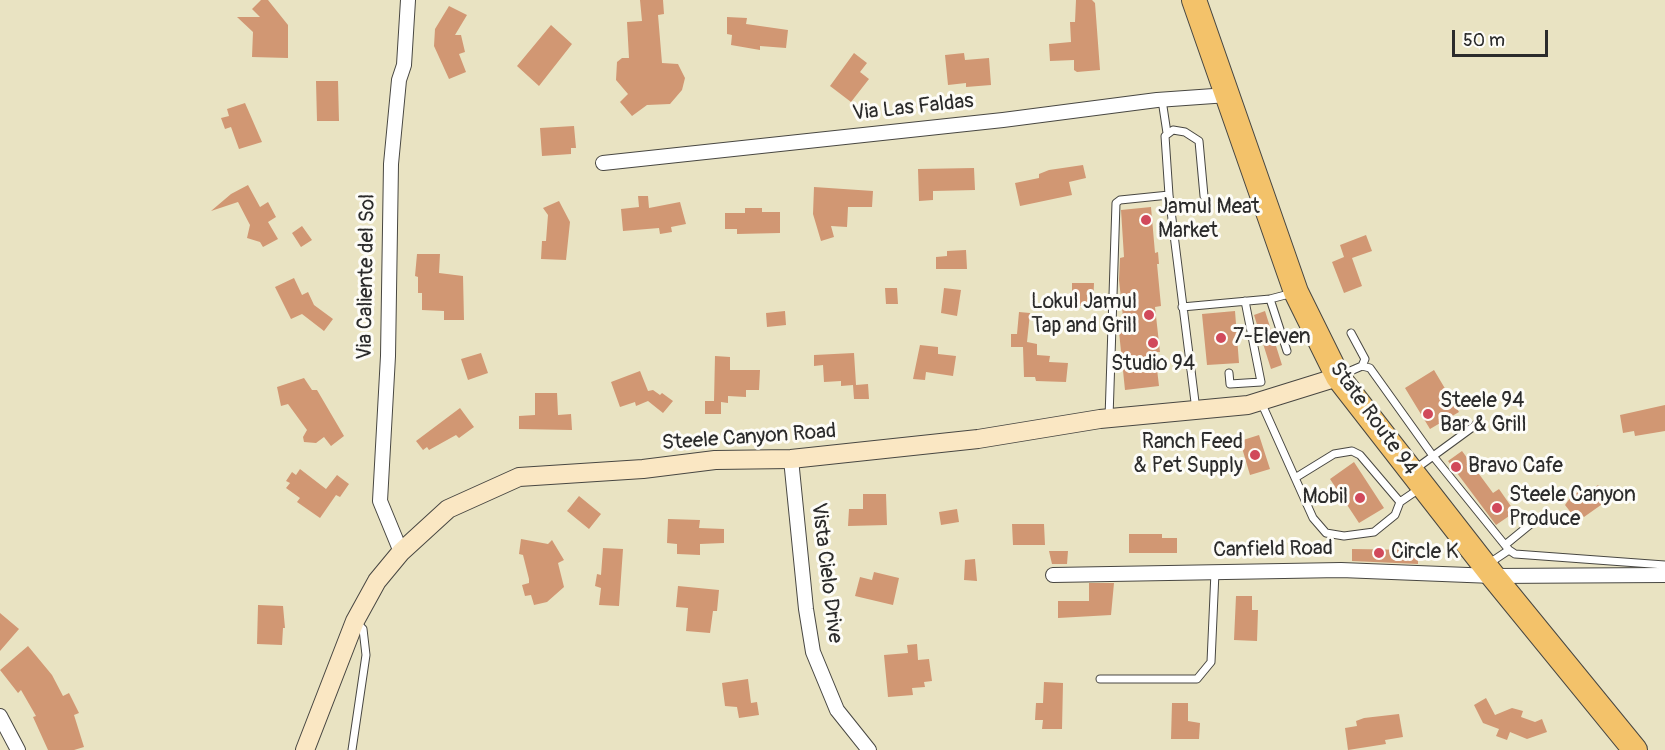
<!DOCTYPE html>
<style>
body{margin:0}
#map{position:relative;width:1665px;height:750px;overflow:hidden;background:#e9e3c2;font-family:Pangolin,sans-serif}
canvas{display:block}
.scale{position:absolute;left:1452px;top:30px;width:96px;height:27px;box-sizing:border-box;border:3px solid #2b2b2b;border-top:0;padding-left:8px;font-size:18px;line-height:21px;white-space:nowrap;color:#2b2b2b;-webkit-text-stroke:4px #fdfcf7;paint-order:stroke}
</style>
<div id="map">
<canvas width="1665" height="750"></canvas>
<div class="scale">50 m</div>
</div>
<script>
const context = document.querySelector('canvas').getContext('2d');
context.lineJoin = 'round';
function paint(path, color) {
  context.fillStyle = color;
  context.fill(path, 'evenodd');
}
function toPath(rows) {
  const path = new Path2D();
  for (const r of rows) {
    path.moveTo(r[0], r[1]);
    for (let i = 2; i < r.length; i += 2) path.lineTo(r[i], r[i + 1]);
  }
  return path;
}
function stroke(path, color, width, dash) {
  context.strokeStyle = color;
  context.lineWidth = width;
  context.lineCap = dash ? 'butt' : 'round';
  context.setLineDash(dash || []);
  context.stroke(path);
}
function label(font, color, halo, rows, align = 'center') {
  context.font = font + ' Pangolin,sans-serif';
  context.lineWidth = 6;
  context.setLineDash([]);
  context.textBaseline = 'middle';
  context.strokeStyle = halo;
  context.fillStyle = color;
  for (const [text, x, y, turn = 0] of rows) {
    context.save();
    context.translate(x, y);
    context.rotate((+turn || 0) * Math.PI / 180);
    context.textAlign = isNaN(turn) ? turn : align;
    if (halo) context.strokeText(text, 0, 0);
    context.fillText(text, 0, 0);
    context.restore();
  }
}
const building = toPath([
 [261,0,268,0,288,25,288,58,252,57,253,32,237,17,260,17,252,9],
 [640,0,663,0,664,14,658,15,662,63,678,64,685,78,682,90,670,104,647,105,632,116,620,102,628,94,616,80,617,62,622,58,629,58,627,22,642,21],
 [1076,0,1092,0,1095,3,1100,70,1077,72,1074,70,1074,60,1050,61,1049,44,1071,42,1070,22,1075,22],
 [449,6,467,15,455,35,461,35,465,52,459,54,466,72,449,79,434,46,435,29],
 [727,17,747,18,746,24,788,30,786,48,760,46,760,50,731,45,732,35,727,34],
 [551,25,572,44,539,86,517,66],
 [854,53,867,63,860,72,869,79,851,102,830,86],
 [964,53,965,60,989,58,991,85,966,87,966,83,948,85,945,55],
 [316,81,338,81,339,121,317,121],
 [245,103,262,142,239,149,231,127,225,129,221,118,229,116,227,109],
 [574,126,576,148,571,148,571,154,542,156,540,128],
 [1083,165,1086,178,1069,182,1072,195,1020,206,1015,183,1039,178,1039,174,1049,170],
 [974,168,975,190,933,191,933,200,919,201,918,169],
 [248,185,260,207,268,202,276,217,268,222,278,239,263,247,260,242,247,238,250,225,238,202,211,211,231,194],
 [814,187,873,191,872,207,848,207,847,227,831,226,834,237,821,241,813,214],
 [638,196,648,196,649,208,680,202,686,224,671,227,672,232,660,234,659,228,623,231,621,209,639,207],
 [559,201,570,222,566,260,541,259,542,241,546,241,548,215,543,208],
 [1151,207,1155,253,1158,252,1159,264,1157,264,1161,306,1155,307,1160,352,1155,352,1159,386,1125,390,1118,322,1118,317,1123,317,1119,280,1120,258,1124,257,1121,210],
 [745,208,762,208,762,212,780,212,780,233,737,234,737,229,725,229,725,213,745,213],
 [302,226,312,240,301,247,292,233],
 [1366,235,1372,251,1352,258,1362,286,1344,293,1332,262,1344,257,1340,245],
 [966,250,967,269,936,269,936,257,947,256,947,251],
 [417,254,440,254,439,273,463,276,464,320,444,320,444,311,422,310,422,293,418,293,418,277,415,276],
 [294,278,302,295,308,292,314,305,333,319,324,331,302,314,291,319,275,287],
 [1072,283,1094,283,1093,306,1072,306],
 [885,288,897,288,898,304,886,304],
 [944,288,961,290,957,316,941,313],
 [785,311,786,325,767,327,766,313],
 [1235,311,1239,363,1207,365,1202,314],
 [1265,311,1282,365,1271,369,1254,315],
 [1019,312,1030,313,1027,342,1037,344,1037,355,1050,356,1049,362,1068,363,1066,382,1036,381,1035,377,1024,377,1023,347,1011,347,1011,334,1017,334],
 [920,345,938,347,938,354,956,356,953,376,926,372,925,380,913,379],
 [481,353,488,373,468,380,461,359],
 [854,353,856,385,868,384,869,399,854,399,853,385,841,386,841,381,824,382,823,365,814,366,814,355],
 [715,356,730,357,730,370,760,370,759,390,746,390,746,397,728,396,728,403,721,402,721,414,705,414,705,401,714,401],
 [1434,370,1459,412,1430,429,1405,388],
 [640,371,648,391,653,390,660,395,662,393,673,401,663,413,648,401,636,406,635,402,620,407,611,382],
 [304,378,312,390,317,390,344,436,331,446,324,437,316,443,304,442,303,437,307,430,288,404,281,406,277,387],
 [535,393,557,393,558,415,571,414,572,430,519,429,519,416,535,415],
 [1665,405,1665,431,1635,436,1634,431,1623,433,1620,415],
 [460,408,474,427,459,438,456,435,429,450,427,447,423,450,416,441],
 [1259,435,1270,469,1250,475,1240,441],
 [1462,451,1493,493,1499,489,1515,512,1496,525,1448,461],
 [1354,462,1384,508,1359,523,1330,479],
 [300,469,326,489,337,475,349,484,340,497,336,495,320,518,297,502,300,498,286,488,290,483,286,481,292,472,296,475],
 [1598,485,1608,500,1584,517,1578,510,1572,514,1565,505,1570,498,1586,486,1590,491],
 [863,494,886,494,887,525,848,526,849,509,863,509],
 [579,496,601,514,589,529,567,511],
 [957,509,959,522,941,525,939,512],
 [668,519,700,520,699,528,724,529,724,543,700,544,700,555,677,554,677,544,667,543],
 [1012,524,1044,524,1045,545,1013,545],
 [1129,534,1162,534,1162,538,1177,538,1177,553,1129,553],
 [521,539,548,544,552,540,564,560,558,563,564,587,547,602,534,605,531,595,525,596,522,585,529,583,529,579,523,555,519,554],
 [603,548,623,549,619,606,599,605,601,588,595,586,597,574,601,575],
 [1352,549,1418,550,1418,564,1352,561],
 [1049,551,1068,551,1067,564,1052,564],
 [975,559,977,581,964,580,965,560],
 [874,572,899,578,893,605,855,596,860,577,872,580],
 [1089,583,1114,583,1111,615,1058,618,1058,601,1089,601],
 [678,586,719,590,717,611,713,611,710,633,686,631,688,608,676,607],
 [1236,596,1252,596,1252,610,1258,610,1257,641,1234,640],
 [258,605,283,606,285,628,283,628,282,645,257,644],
 [0,613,19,629,0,651],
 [917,644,918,660,929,659,932,681,924,682,925,687,912,688,913,695,888,697,884,655,908,653,907,645],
 [28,646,52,675,63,696,69,693,79,713,74,715,84,747,74,750,48,750,33,717,36,716,21,690,18,693,0,670],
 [748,679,751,703,757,702,759,715,739,718,737,707,725,706,722,683],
 [1044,682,1063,683,1062,729,1042,729,1043,720,1035,720,1036,703,1043,703],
 [1486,698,1495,715,1512,708,1523,711,1521,717,1535,722,1542,719,1547,732,1527,739,1510,732,1507,740,1496,736,1499,729,1483,723,1474,705],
 [1172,703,1188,703,1188,721,1200,723,1199,739,1171,739],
 [1399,714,1403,737,1385,740,1386,744,1348,750,1345,728,1357,726,1356,721,1364,718]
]);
const lane = toPath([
 [1162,100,1167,133],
 [1169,195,1196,410],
 [1270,299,1287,351],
 [1182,307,1270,299,1293,293],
 [1351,333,1365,359,1362,366],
 [1229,373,1230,384,1261,382,1245,301],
 [1341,375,1362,366,1370,368,1433,456,1509,550,1488,564],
 [1261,402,1313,518,1326,533,1344,536,1374,532,1395,515,1400,502,1419,489],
 [1109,418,1116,203,1120,200,1169,195,1165,136,1173,130,1185,132,1199,141,1204,196],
 [1414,470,1477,424],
 [1295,478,1334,454,1352,451,1360,455,1400,502],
 [1505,545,1538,518],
 [1509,550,1515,554,1665,565],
 [1100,679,1197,679,1211,662,1215,572],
 [352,750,366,655,363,629,356,622]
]);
const street = toPath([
 [603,163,1003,120,1157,100,1228,95],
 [791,459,806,609,813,652,837,710,869,750],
 [401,552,380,501,388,356,391,164,399,80,404,65,408,0],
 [1053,575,1341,570,1493,576,1665,575],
 [0,716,18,750]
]);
const secondary = toPath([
 [305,750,355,621,377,581,401,552,448,509,519,477,643,469,715,460,791,459,978,439,1100,419,1248,405,1338,377]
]);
const highway = toPath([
 [1194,0,1296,292,1338,377,1493,576,1635,750]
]);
const markers = [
 [1146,220,6,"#d1495b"],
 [1149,315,6,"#d1495b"],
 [1221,338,6,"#d1495b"],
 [1153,343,6,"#d1495b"],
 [1428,414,6,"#d1495b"],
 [1255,455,6,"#d1495b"],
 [1456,467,6,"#d1495b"],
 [1360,498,6,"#d1495b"],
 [1497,508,6,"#d1495b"],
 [1379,553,6,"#d1495b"]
];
const streetNames = [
 ["Via Las Faldas",913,108,-6],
 ["Via Caliente del Sol",367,277,-89],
 ["State Route 94",1373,419,54],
 ["Steele Canyon Road",749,438,-4],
 ["Canfield Road",1273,550,-1],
 ["Vista Cielo Drive",826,573,83]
];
const poiNames = [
 ["Jamul Meat",1158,208],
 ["Market",1158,232],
 ["Lokul Jamul",1137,303,"right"],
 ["Tap and Grill",1137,327,"right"],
 ["7-Eleven",1233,338],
 ["Studio 94",1153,365,"center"],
 ["Steele 94",1440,402],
 ["Bar & Grill",1440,426],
 ["Ranch Feed",1243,443,"right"],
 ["& Pet Supply",1243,467,"right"],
 ["Bravo Cafe",1468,467],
 ["Steele Canyon",1509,496],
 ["Produce",1509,520],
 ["Mobil",1348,498,"right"],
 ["Circle K",1391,553]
];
paint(building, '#d19773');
stroke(lane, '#484742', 9);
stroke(street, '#484742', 16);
stroke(secondary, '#484742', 20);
stroke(highway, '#484742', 26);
stroke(lane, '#fff', 7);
stroke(street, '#fff', 14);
stroke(secondary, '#fae7c3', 18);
stroke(highway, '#f3c26a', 24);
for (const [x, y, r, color] of markers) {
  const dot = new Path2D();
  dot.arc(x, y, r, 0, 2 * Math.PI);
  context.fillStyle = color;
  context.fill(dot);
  stroke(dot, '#fdfcf7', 2);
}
label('21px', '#2b2b2b', '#fdfcf7', streetNames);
label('21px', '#2b2b2b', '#fdfcf7', poiNames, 'left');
</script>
